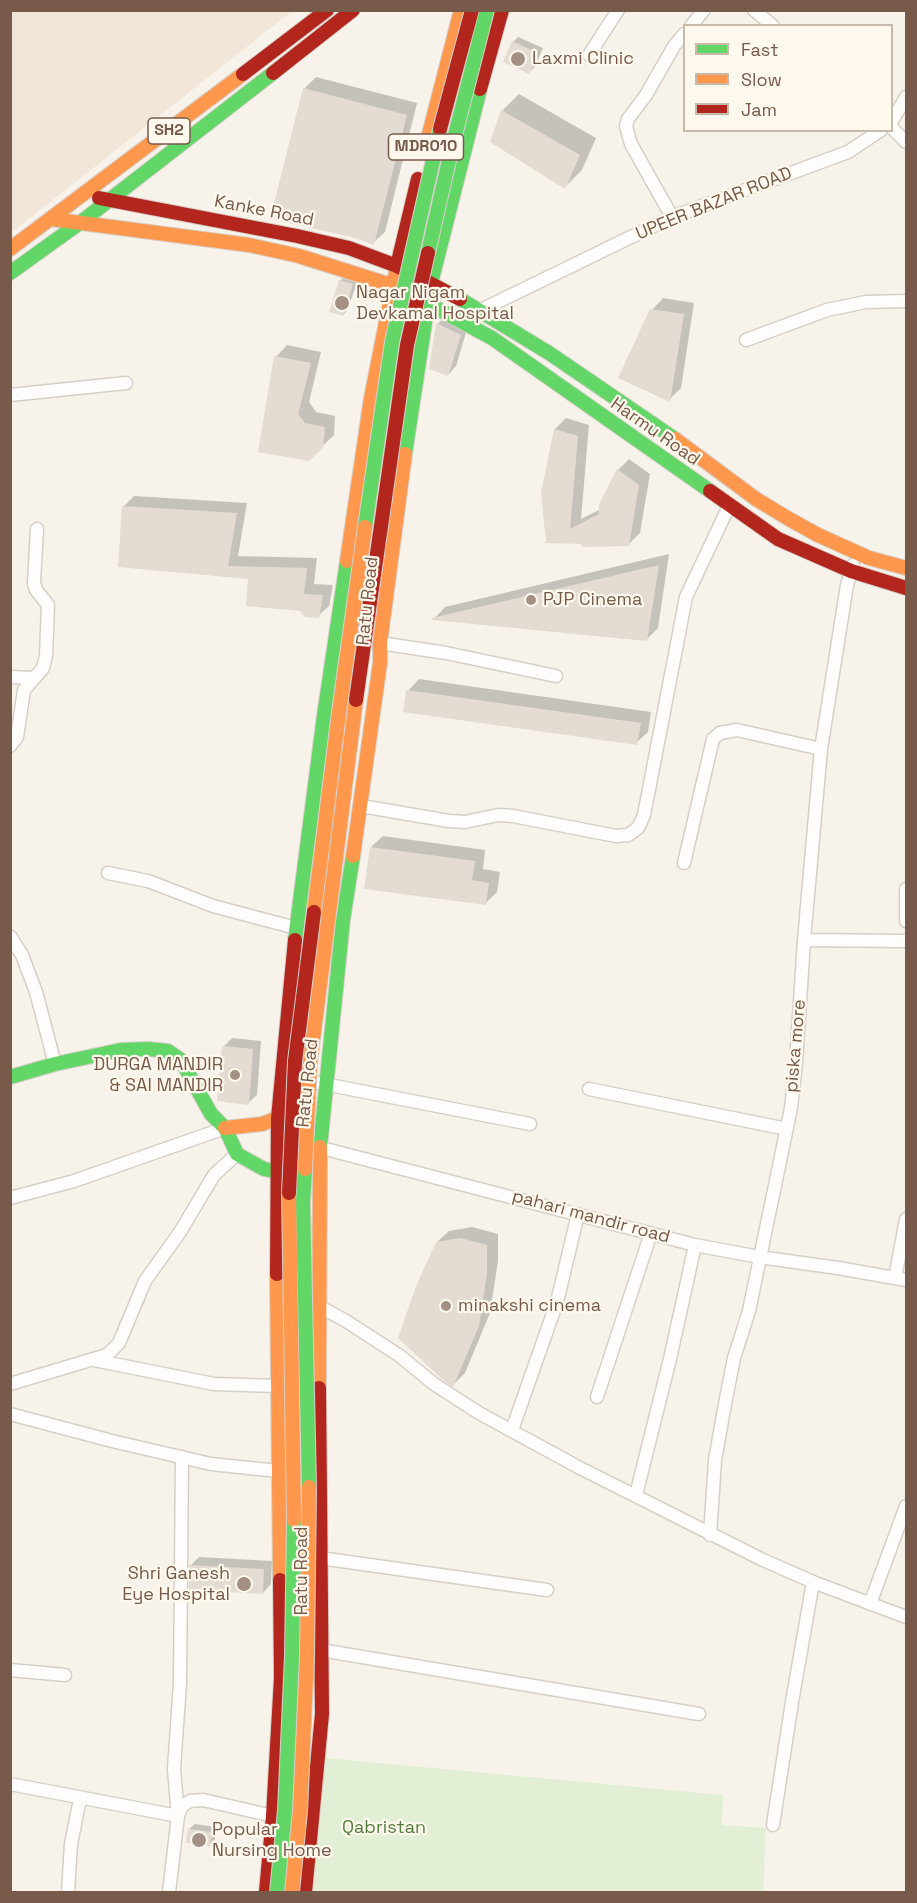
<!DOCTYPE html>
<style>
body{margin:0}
#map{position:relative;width:917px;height:1903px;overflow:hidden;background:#f7f3eb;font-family:"Space Grotesk",sans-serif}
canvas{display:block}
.frame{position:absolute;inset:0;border:12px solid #775a49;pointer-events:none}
.legend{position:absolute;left:683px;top:24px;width:210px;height:108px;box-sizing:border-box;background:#fff8ec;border:2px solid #c9b9ab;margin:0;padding:8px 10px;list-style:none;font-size:18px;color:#775a49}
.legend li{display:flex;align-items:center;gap:12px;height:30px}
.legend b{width:30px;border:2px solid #c9b9ab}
</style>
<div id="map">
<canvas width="917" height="1903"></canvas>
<div class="frame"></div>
<ul class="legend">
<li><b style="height:8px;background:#63d668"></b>Fast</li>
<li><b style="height:8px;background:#ff974d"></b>Slow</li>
<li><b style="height:8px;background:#b3261e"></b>Jam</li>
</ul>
</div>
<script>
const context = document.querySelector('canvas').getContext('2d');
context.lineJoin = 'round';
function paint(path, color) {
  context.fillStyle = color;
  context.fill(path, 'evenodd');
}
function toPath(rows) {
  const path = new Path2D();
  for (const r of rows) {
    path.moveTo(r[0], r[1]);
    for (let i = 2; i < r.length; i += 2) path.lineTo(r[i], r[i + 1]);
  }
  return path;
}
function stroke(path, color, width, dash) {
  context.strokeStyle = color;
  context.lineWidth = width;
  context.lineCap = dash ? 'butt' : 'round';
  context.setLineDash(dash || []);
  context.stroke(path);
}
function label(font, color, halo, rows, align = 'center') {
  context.font = font + ' "Space Grotesk",sans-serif';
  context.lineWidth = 4.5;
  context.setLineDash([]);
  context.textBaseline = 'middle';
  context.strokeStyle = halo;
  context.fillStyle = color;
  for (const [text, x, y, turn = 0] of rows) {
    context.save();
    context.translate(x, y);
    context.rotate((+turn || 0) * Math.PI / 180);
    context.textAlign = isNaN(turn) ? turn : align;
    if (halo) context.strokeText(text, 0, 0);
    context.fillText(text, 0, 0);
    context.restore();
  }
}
const residential = toPath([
 [11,10,292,10,292,11,11,233]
]);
const green = toPath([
 [325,1758,723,1795,722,1825,766,1828,763,1892,313,1892]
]);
const shadow = toPath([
 [518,37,543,48,535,67,529,72,513,42],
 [316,77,417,103,385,232,373,243,304,89],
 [519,94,596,138,582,170,565,187,502,111],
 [346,275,358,279,348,309,343,315,340,281],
 [663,298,694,303,681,388,669,400,652,310],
 [446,315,468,326,456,366,448,375,431,368,438,324],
 [287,345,321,352,309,402,316,412,335,416,334,435,308,460,276,357],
 [566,418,589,425,581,519,601,509,618,470,629,459,650,474,640,533,628,545,547,541,555,429],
 [134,496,247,503,238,556,317,558,314,584,333,585,329,606,318,616,301,610,250,578,120,566,124,506],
 [669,554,658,628,646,640,434,619,445,607],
 [419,679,651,712,648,732,636,743,408,691],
 [383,836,485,850,483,869,500,872,497,892,486,903,371,847],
 [232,1038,261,1041,257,1095,248,1103,223,1047],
 [472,1227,498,1234,498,1261,490,1313,465,1373,453,1385,437,1242,449,1231],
 [199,1557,272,1561,271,1584,263,1593,191,1565],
 [195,1824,216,1827,215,1839,209,1845,189,1829]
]);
const building = toPath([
 [512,41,538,53,529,74,503,62],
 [303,88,407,115,374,245,352,237,270,219],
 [501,110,580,155,565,189,490,142],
 [339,280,353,284,343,316,329,312],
 [650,309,684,314,670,402,618,378],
 [436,323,461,335,448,376,429,369],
 [274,356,311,363,298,414,305,423,325,427,323,448,309,461,258,452],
 [554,429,578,436,570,529,599,514,599,504,617,469,639,485,629,546,582,547,582,544,544,543,546,542,541,493],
 [122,506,237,513,228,566,307,568,304,594,323,595,319,618,305,617,300,611,246,606,248,579,118,567],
 [659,565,647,641,432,620,432,618],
 [406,690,641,723,637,745,403,712],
 [370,847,475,861,472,880,489,883,486,905,364,889],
 [222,1046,253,1049,249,1105,217,1101],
 [460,1238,487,1245,487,1274,479,1326,453,1387,443,1380,398,1338,416,1286,436,1242],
 [189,1565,264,1569,263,1594,189,1590],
 [188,1829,212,1832,210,1846,186,1843]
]);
const street = toPath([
 [754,10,773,26],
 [691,26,704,10],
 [589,55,618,10],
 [892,121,906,97],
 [892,128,906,142],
 [672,217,631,144,626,126,628,119,646,95,674,46,684,34],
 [481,310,672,217,848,152,881,130],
 [746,340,827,310,866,302,906,301],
 [10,395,126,383],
 [380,643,446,653,556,676],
 [10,677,34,678],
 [10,746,17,737,24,690,43,668,46,656,48,605,36,590,34,583,37,529],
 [361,806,449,821,465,822,498,815,513,816,616,836,628,835,638,828,644,815,686,597,729,506],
 [684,863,713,739,720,733,737,730,821,749],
 [108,873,148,881,213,906,296,928],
 [906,889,906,921],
 [10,936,22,955,36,992,55,1064],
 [804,940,906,941],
 [319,1083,530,1124],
 [589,1089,787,1129],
 [314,1146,695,1245,759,1257,838,1268,906,1280],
 [10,1198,74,1181,225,1128],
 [895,1278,906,1219],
 [313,1303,346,1321,400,1356,434,1384,479,1413,580,1468,761,1559,813,1582,906,1617],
 [94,1360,214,1384,277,1386],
 [10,1384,107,1355,119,1343,145,1281,180,1232,214,1175,237,1154],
 [597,1397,651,1233],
 [10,1414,116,1442,211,1464,278,1471],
 [512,1430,557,1302,578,1214],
 [636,1495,670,1359,695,1245],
 [710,1535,715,1460,725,1404,734,1358,749,1311,791,1108,796,1063,804,940,821,749,847,585,853,565],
 [320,1558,547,1590],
 [870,1604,906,1506],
 [321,1650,699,1714],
 [10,1670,65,1675],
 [10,1784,178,1816,174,1769,180,1683,182,1457],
 [773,1825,792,1702,813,1582],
 [68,1892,71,1844,80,1799],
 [169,1892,178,1816,182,1806,190,1801,203,1800,273,1816]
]);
const fast = toPath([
 [10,273,81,222,273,73],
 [397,287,492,338,710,491],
 [460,299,549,353,675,439],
 [405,454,431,283,480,89],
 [295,940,324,716,347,561],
 [10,1077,55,1064,121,1050,148,1049,168,1051,181,1060,211,1114,225,1128,237,1154,264,1169,278,1172],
 [320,1147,343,920,353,856]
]);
const slow = toPath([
 [427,142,461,10],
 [51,219,249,245,299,256,397,287],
 [10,249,243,74],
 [675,439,756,499,789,519,818,535,869,558,906,568],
 [347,561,371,398,398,262],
 [353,856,380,663,380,643,405,454],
 [225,1128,262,1124,278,1118],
 [277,1274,280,1580],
 [319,1388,320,1147]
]);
const jam = toPath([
 [273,73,353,10],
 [243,74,327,10],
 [480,89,502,10],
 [99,198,297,236,349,248,397,266,460,299],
 [398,262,418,179],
 [710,491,778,539,851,571,906,588],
 [277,1274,278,1118,295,940],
 [266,1892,273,1816,281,1678,280,1580],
 [305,1892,322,1714,319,1388]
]);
const fastBridge = toPath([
 [428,253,452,147,487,10],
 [365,527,392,342,440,129],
 [305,1169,303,1203,309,1487],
 [277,1892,285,1810,292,1656,294,1520]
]);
const slowBridge = toPath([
 [314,912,340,705,365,527],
 [305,1169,310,1063,356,700],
 [289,1193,294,1520],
 [292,1892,300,1811,307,1657,309,1487]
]);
const jamBridge = toPath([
 [440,129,472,10],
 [356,700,407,345,428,253],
 [289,1193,295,1061,314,912]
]);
const markers = [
 [518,59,8,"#a49082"],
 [342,303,8,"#a49082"],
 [531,600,6,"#a49082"],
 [235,1075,6,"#a49082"],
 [446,1306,6,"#a49082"],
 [244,1584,8,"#a49082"],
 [199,1840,8,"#a49082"]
];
const shields = [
 [169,131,42],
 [426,147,75]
];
const shieldNames = [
 ["SH2",169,131],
 ["MDR010",426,147]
];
const poiNames = [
 ["Laxmi Clinic",532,59],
 ["Nagar Nigam",356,293],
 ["Devkamal Hospital",356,314],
 ["PJP Cinema",543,600],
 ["DURGA MANDIR",223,1065,"right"],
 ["& SAI MANDIR",223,1086,"right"],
 ["minakshi cinema",458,1306],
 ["Shri Ganesh",230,1574,"right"],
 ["Eye Hospital",230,1595,"right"],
 ["Popular",212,1830],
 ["Nursing Home",212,1851]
];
const streetNames = [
 ["UPEER BAZAR ROAD",714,204,-22],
 ["Kanke Road",264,211,11],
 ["Harmu Road",655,432,35],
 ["Ratu Road",368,601,-84],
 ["piska more",796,1046,-85],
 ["Ratu Road",308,1083,-84],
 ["pahari mandir road",591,1217,15],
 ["Ratu Road",302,1571,-90]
];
const parkNames = [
 ["Qabristan",384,1828]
];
paint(residential, '#f1e6d8');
paint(green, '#e3efd5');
paint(shadow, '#0003');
paint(building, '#e4dbd2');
stroke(street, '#d6cfc8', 15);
stroke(fast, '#d7cfc8', 16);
stroke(slow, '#d7cfc8', 16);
stroke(jam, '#d7cfc8', 16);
stroke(street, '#fefdfc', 12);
stroke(fast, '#63d668', 14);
stroke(slow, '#ff974d', 14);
stroke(jam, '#b3261e', 14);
stroke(fastBridge, '#d9d0c9', 16, []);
stroke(slowBridge, '#d9d0c9', 16, []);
stroke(jamBridge, '#d9d0c9', 16, []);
stroke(fastBridge, '#63d668', 14);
stroke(slowBridge, '#ff974d', 14);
stroke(jamBridge, '#b3261e', 14);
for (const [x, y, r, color] of markers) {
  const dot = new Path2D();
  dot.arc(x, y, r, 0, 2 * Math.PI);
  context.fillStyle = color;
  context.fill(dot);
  stroke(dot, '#fff8ec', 2);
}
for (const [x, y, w] of shields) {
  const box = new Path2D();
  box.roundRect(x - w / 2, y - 13, w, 26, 4.5);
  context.fillStyle = '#fff8ec';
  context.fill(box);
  stroke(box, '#775a49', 1.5);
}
label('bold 16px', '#775a49', null, shieldNames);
label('18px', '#775a49', '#fff8ec', poiNames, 'left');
label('18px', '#775a49', '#fff8ec', streetNames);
label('18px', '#527e40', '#fff8ec', parkNames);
</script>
